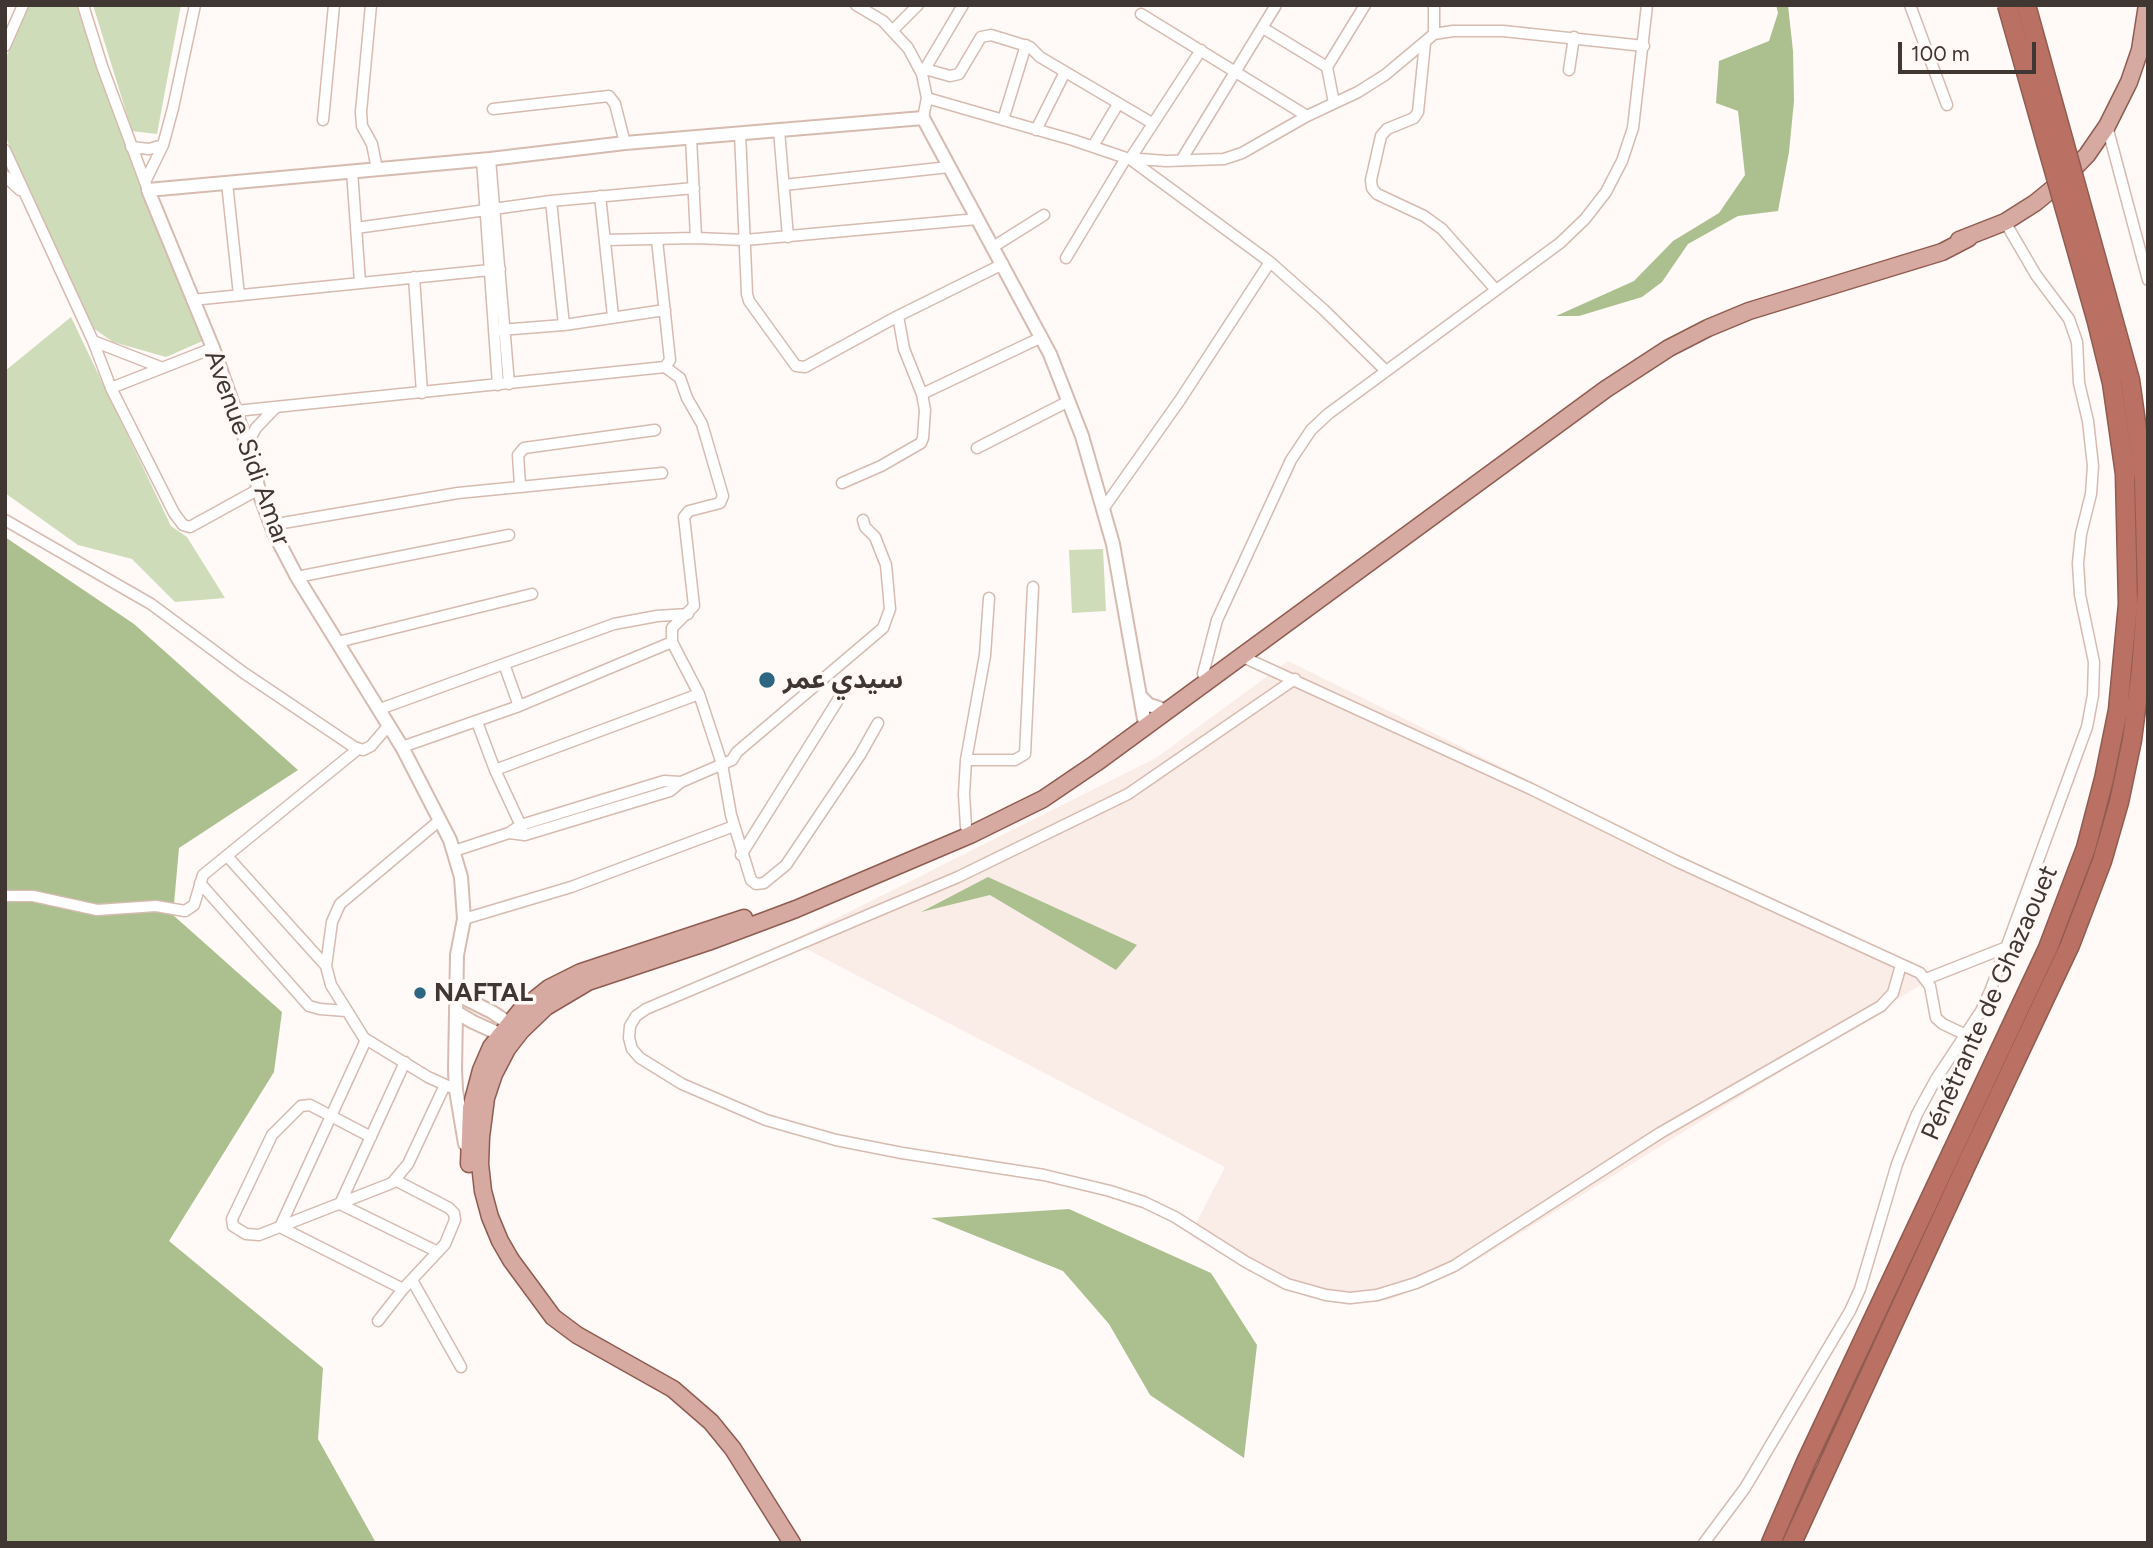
<!DOCTYPE html>
<meta charset="utf-8">
<style>
body{margin:0}
#map{position:relative;width:2153px;height:1548px;overflow:hidden;background:#fff9f7;font-family:Figtree,sans-serif}
canvas{display:block}
.frame{position:absolute;inset:0;border:7px solid #413732;pointer-events:none}
.scale{position:absolute;left:1898px;top:42px;width:138px;height:32px;box-sizing:border-box;border:4px solid #413732;border-top:0;padding-left:9px;font-size:21px;line-height:24px;white-space:nowrap;color:#413732;-webkit-text-stroke:5px #fff9f7;paint-order:stroke}
</style>
<div id="map">
<canvas width="2153" height="1548"></canvas>
<div class="frame"></div>
<div class="scale">100 m</div>
</div>
<script>
const context = document.querySelector('canvas').getContext('2d');
context.lineJoin = 'round';
function paint(path, color) {
  context.fillStyle = color;
  context.fill(path, 'evenodd');
}
function toPath(rows) {
  const path = new Path2D();
  for (const r of rows) {
    path.moveTo(r[0], r[1]);
    for (let i = 2; i < r.length; i += 2) path.lineTo(r[i], r[i + 1]);
  }
  return path;
}
function stroke(path, color, width, dash) {
  context.strokeStyle = color;
  context.lineWidth = width;
  context.lineCap = dash ? 'butt' : 'round';
  context.setLineDash(dash || []);
  context.stroke(path);
}
function label(font, color, halo, rows, align = 'center') {
  context.font = font + ' Figtree,"Noto Sans Arabic",sans-serif';
  context.lineWidth = 7;
  context.setLineDash([]);
  context.textBaseline = 'middle';
  context.strokeStyle = halo;
  context.fillStyle = color;
  for (const [text, x, y, turn = 0] of rows) {
    context.save();
    context.translate(x, y);
    context.rotate((+turn || 0) * Math.PI / 180);
    context.textAlign = isNaN(turn) ? turn : align;
    if (halo) context.strokeText(text, 0, 0);
    context.fillText(text, 0, 0);
    context.restore();
  }
}
const built = toPath([
 [1288,661,1930,979,1461,1270,1389,1300,1347,1305,1280,1289,1190,1235,1225,1167,791,941,1156,758]
]);
const green = toPath([
 [28,5,79,5,125,144,160,237,205,340,166,357,113,342,93,328,28,196,5,134,5,60],
 [93,5,181,5,157,134,132,131],
 [71,317,171,526,187,537,225,598,175,602,132,559,78,545,5,493,5,371],
 [1103,549,1106,611,1072,613,1069,550]
]);
const forest = toPath([
 [1776,5,1788,5,1793,51,1794,101,1789,152,1778,211,1738,216,1688,244,1662,282,1642,297,1579,316,1556,316,1634,281,1673,241,1719,213,1745,175,1738,111,1716,103,1719,61,1769,41,1778,13],
 [5,537,134,624,298,770,179,848,173,915,282,1012,274,1072,169,1241,323,1368,318,1439,376,1543,5,1543],
 [988,877,1137,945,1116,970,990,895,921,912],
 [1069,1209,1211,1273,1257,1345,1244,1458,1150,1395,1109,1324,1063,1271,931,1218]
]);
const minor = toPath([
 [83,5,102,66,148,190],
 [371,5,361,112,362,126,372,144,377,169],
 [856,5,883,21,908,48,922,74,927,98,923,118],
 [1910,5,1947,105],
 [1141,14,1307,116],
 [1263,28,1327,67],
 [893,30,918,5],
 [1434,34,1453,31,1503,31,1644,46],
 [1425,43,1418,112,1414,118,1387,129,1381,136,1371,180,1372,188,1377,194,1424,216,1442,229,1496,290],
 [5,46,23,5],
 [1201,50,1130,159,1270,262,1324,310,1386,371],
 [925,69,950,76,959,74,981,37,991,35,1030,47,1040,57,1152,123],
 [1569,70,1574,37],
 [922,74,963,5],
 [927,98,1073,140,1126,158,1166,161,1224,159,1242,153,1307,116,1358,92,1385,75,1434,34,1434,5],
 [1334,103,1327,67,1365,5],
 [493,109,609,96,615,104,625,143],
 [323,120,334,5],
 [1003,120,1026,45],
 [2107,126,2148,280],
 [779,130,788,237],
 [1036,130,1065,72],
 [740,133,747,294,749,301,796,366,805,367,898,316,1003,264],
 [691,137,696,238],
 [1093,146,1118,104],
 [131,147,149,149,163,145],
 [5,150,93,341,111,388,174,513,183,525,190,527,259,489],
 [490,159,509,384],
 [1182,159,1276,5],
 [482,160,498,385],
 [352,171,360,282],
 [5,176,20,190],
 [145,182,163,145,173,108,195,5],
 [227,183,239,295],
 [784,185,949,167],
 [600,196,613,316],
 [551,201,564,325],
 [356,228,551,201,694,188],
 [605,240,696,238,745,240,977,219],
 [993,247,1044,215],
 [1066,258,1126,158],
 [414,277,422,393],
 [192,300,500,269],
 [500,330,564,325,665,310],
 [93,341,160,367],
 [665,367,680,378,687,398,702,424,723,496,720,503,689,511,684,517,694,606,672,628,672,642,699,694,722,764,731,815,751,880,756,884,764,883,786,865,860,755,878,723],
 [111,388,213,348],
 [922,394,1042,337],
 [236,411,665,367,670,360,657,240],
 [247,444,256,428,276,407],
 [977,448,1069,401],
 [842,483,881,466,921,443,923,438,925,410,922,394,904,349,898,316],
 [520,485,518,455,524,448,655,430],
 [1103,509,1180,400,1270,262],
 [5,520,151,604,244,673,354,747,363,750,371,746,389,725],
 [271,525,458,493,662,473],
 [297,577,509,535],
 [338,642,532,594],
 [1243,657,1531,789,1676,861,1920,973,1930,986,1936,1018,1943,1024,1966,1035],
 [504,664,519,706],
 [1203,674,1217,620,1291,460,1311,430,1328,414,1560,243,1585,219,1606,192,1622,161,1633,128,1647,5],
 [1295,679,1128,794,958,877,646,1009,636,1016,630,1026,629,1038,632,1049,640,1058,682,1084,766,1120,836,1140,902,1153,1044,1175,1110,1191,1144,1202,1175,1217,1246,1262,1287,1284,1326,1295,1350,1298,1377,1295,1416,1283,1454,1266,1660,1133,1881,1006,1893,993,1901,965],
 [380,709,614,624,657,616,688,614],
 [477,722,495,770,522,828],
 [402,747,519,706,672,642],
 [966,760,1015,760,1025,754,1033,587],
 [495,770,699,694],
 [440,820,340,904,332,922,326,966,331,985,364,1038,428,1077,450,1087],
 [966,827,964,794,966,760,985,655,989,598],
 [509,833,525,835,670,791,681,782,732,760,737,752,883,628,890,609,886,565,875,537,865,527,863,520],
 [454,851,509,833,521,825,664,781,681,782],
 [741,855,843,692],
 [227,856,326,966],
 [200,883,309,1006,320,1009,346,1011],
 [5,896,33,896,97,910,156,906,185,911,194,905,203,875,358,749],
 [464,919,571,887,734,826],
 [1926,979,2007,947],
 [366,1040,280,1227,403,1289],
 [405,1062,340,1204,438,1252],
 [371,1137,310,1105,301,1106,272,1135,232,1219,233,1226,246,1234,259,1235,392,1183,408,1164,445,1085],
 [412,1280,461,1367],
 [378,1321,403,1289,445,1244,455,1220,454,1213,449,1208,395,1180],
 [1704,1543,1745,1488,1850,1311,1860,1289,1897,1164,1917,1114,1936,1079,1981,1011,1991,989,2087,727,2093,695,2094,662,2080,595,2078,563,2081,534,2091,494,2093,466,2088,421,2079,383,2077,342,2069,319,2036,275,2005,222]
]);
const tertiary = toPath([
 [1141,697,1149,705,1159,708],
 [456,994,492,1012,516,1028],
 [456,1012,473,1022,506,1037],
 [465,1144,456,1090,455,1070,457,955,464,919,461,877,450,840,402,747,297,577,274,533,261,498,247,444,213,348,148,190,490,159,625,143,923,118,1050,354,1082,436,1113,544,1144,719]
]);
const primary = toPath([
 [1959,240,2005,222,2035,203,2062,181,2087,155,2107,126,2129,82,2140,50,2147,5],
 [469,1164,471,1108,481,1070,491,1047,520,1011,549,988,581,972,744,918],
 [792,1543,733,1449,711,1422,673,1389,577,1335,553,1317,511,1260,500,1241,490,1217,483,1191,480,1164,481,1137,486,1098,494,1074,507,1049,521,1031,546,1007,588,982,708,942,796,909,970,835,1043,799,1096,763,1606,389,1669,348,1708,328,1749,311,1942,252,1969,238]
]);
const motorway = toPath([
 [1771,1543,1806,1462,1952,1152],
 [1792,1543,1969,1159]
]);
const motorwayBridge = toPath([
 [1952,1152,2048,948,2086,848,2104,779,2118,710,2128,604,2125,474,2112,383,2097,322,2007,5],
 [1969,1159,2070,945,2102,861,2119,802,2132,740,2141,670,2147,591,2144,480,2130,380,2026,5]
]);
const markers = [
 [767,680,9,"#2d6680"],
 [420,993,7,"#2d6680"]
];
const streetNames = [
 ["Avenue Sidi Amar",247,448,70],
 ["Pénétrante de Ghazaouet",1990,1003,-66]
];
const poiNames = [
 ["سيدي عمر",783,680],
 ["NAFTAL",434,993]
];
paint(built, '#faece6');
paint(green, '#cedcb9');
paint(forest, '#acc08f');
stroke(minor, '#d6bbb0', 13);
stroke(tertiary, '#d6bbb0', 16);
stroke(primary, '#905c51', 19);
stroke(motorway, '#905c51', 21);
stroke(minor, '#fff', 10);
stroke(tertiary, '#fff', 12);
stroke(primary, '#d6a9a1', 16);
stroke(motorway, '#ba7062', 18);
stroke(motorwayBridge, '#905c51', 21, []);
stroke(motorwayBridge, '#ba7062', 18);
for (const [x, y, r, color] of markers) {
  const dot = new Path2D();
  dot.arc(x, y, r, 0, 2 * Math.PI);
  context.fillStyle = color;
  context.fill(dot);
  stroke(dot, '#fff9f7', 2.5);
}
label('26px', '#413732', '#fff9f7', streetNames);
label('bold 26px', '#413732', '#fff9f7', poiNames, 'left');
</script>
